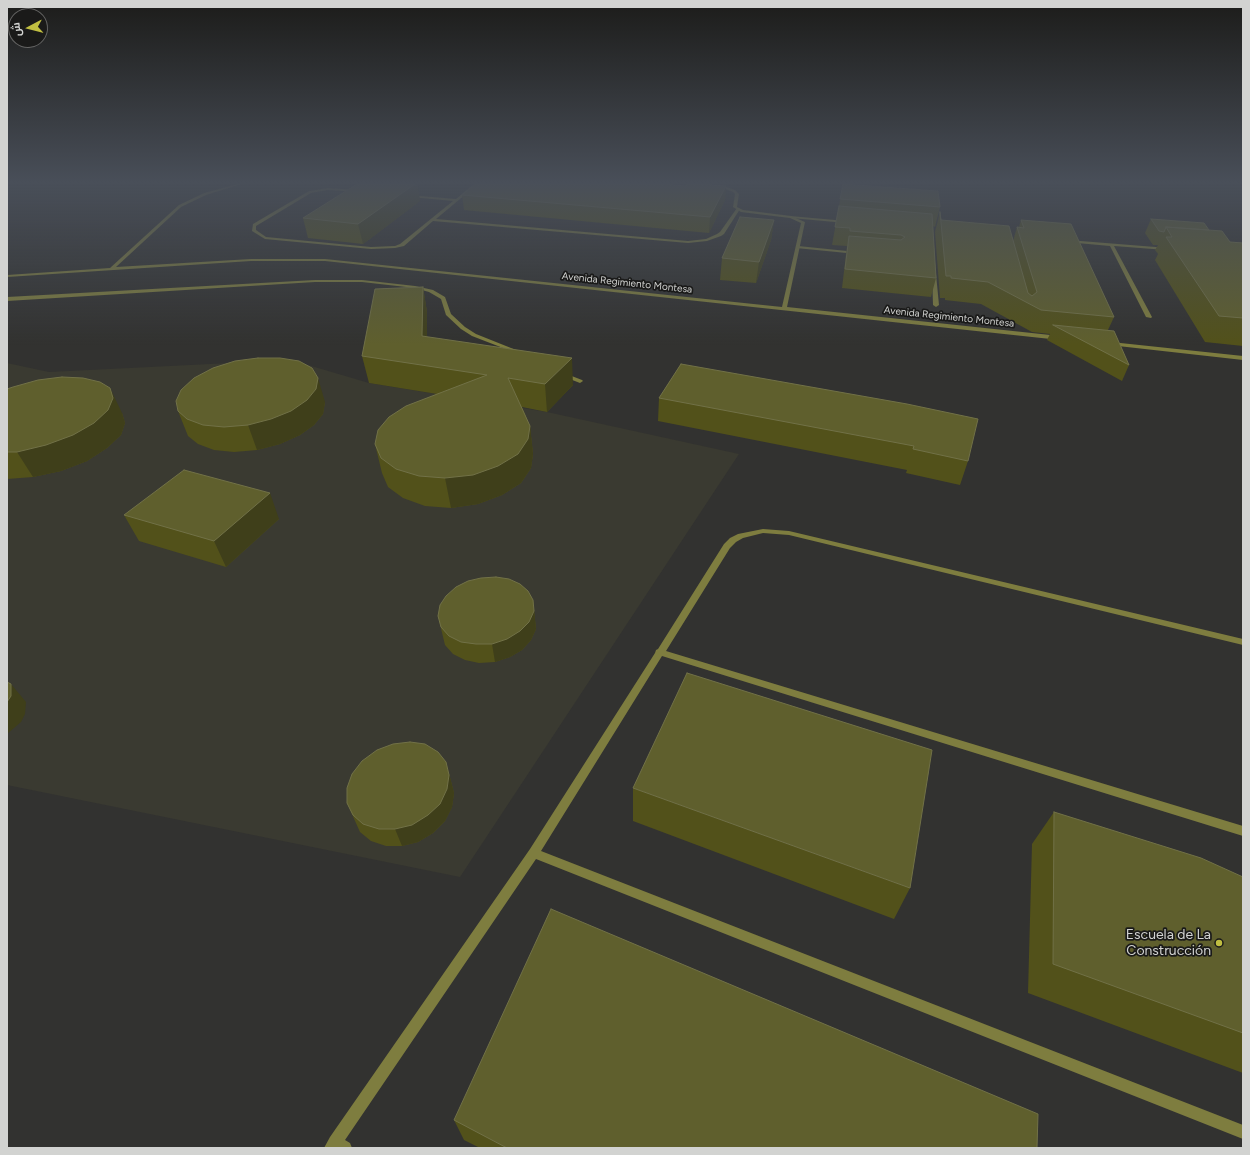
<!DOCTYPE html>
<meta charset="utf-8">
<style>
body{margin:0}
#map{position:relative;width:1250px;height:1155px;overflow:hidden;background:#323230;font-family:Figtree,Cairo,sans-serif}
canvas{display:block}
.frame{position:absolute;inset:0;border:8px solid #d2d3d1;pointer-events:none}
.north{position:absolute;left:8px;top:8px;width:40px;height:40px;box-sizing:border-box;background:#1a1a19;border:1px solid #646463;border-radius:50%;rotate:263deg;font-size:11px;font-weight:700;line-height:16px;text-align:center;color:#d2d3d1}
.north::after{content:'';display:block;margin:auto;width:14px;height:18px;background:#c0be41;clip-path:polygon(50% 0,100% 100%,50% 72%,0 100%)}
</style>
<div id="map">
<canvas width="1250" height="1155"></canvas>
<div class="frame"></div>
<div class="north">ش</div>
</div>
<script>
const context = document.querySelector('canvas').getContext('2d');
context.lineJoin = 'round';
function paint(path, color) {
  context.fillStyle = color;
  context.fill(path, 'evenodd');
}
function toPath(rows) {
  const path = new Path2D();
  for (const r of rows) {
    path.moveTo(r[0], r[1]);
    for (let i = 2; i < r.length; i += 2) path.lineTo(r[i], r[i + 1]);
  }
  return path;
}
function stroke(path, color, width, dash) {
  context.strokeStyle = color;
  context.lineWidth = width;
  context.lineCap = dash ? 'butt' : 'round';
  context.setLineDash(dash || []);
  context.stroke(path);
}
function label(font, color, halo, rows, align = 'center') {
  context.font = font + ' Figtree,sans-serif';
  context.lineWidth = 3.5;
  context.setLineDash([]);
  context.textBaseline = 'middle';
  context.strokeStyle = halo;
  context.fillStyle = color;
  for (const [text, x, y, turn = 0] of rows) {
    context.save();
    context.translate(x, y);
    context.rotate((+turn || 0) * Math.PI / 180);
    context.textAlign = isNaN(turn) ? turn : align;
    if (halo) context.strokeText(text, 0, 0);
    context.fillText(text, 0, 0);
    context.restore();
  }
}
const built = toPath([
 [291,360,369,383,547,412,739,454,460,877,7,785,7,363,49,372]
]);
const service = toPath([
 [474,184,478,184,436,219,688,241,706,239,717,234,720,232,737,208,740,209,724,234,721,236,707,241,688,243,433,221,404,246,395,248,371,249,265,239,252,231,253,224,309,191,328,188,357,190,358,192,328,190,311,193,256,226,256,230,266,237,371,247,395,246,400,244,453,201,410,197,409,195,456,199,474,184],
 [790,216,846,221,848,222,846,223,791,218,789,217,790,216],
 [1068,240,1168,248,1168,249,1166,250,1114,246,1152,317,1151,318,1146,317,1110,246,1066,242,1066,241,1068,240],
 [798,246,857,252,859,253,857,254,796,248,796,246,798,246],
 [932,273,936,274,939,305,936,307,933,305,932,273],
 [315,280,362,280,415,286,433,290,445,297,451,314,465,327,476,334,521,352,516,353,472,336,461,329,446,315,441,299,429,292,415,288,362,282,315,282,7,301,7,297,315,280],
 [564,373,582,380,583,381,580,383,562,376,561,375,564,373],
 [763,529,789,531,1243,639,1243,645,789,535,763,533,743,538,736,542,730,548,666,651,1243,826,1243,836,662,656,541,851,1243,1125,1243,1139,536,859,345,1140,350,1143,352,1148,324,1148,330,1137,530,849,655,653,656,650,658,649,724,544,730,538,738,534,763,529]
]);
const minor = toPath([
 [237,184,242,184,206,195,181,207,116,267,251,259,325,259,782,307,801,223,790,218,741,212,733,207,735,194,733,192,723,188,697,184,706,184,724,186,735,190,739,194,737,207,743,210,791,216,805,222,787,307,1060,336,1063,338,1060,340,325,261,251,261,7,277,7,275,110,268,179,205,204,193,237,184],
 [1111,342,1243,356,1243,360,1109,345,1108,344,1111,342]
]);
const wall = toPath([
 [843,184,940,207,935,227,933,226,936,278,931,297,842,288,847,246,832,245],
 [686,186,726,186,725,200,709,233,464,210,462,195],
 [420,201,363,244,308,238,303,218],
 [940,212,941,220,1013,241,1017,227,1019,227,1021,220,1114,317,1108,330,1129,365,1122,381,1047,340,1050,334,1032,332,981,304,945,300,945,298,940,298,935,232],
 [1151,219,1209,230,1230,242,1243,243,1243,346,1205,342,1155,260,1158,254,1155,250,1158,245,1153,245,1145,233],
 [774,220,771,240,756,283,720,280,722,258],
 [423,287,427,312,427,337,573,385,547,412,522,407,530,426,533,454,531,468,521,483,502,495,478,504,451,508,425,506,403,498,388,487,382,473,375,444,437,394,369,383,362,356],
 [681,364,968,461,960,485,906,473,907,470,658,421,659,398],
 [7,389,122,413,125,423,121,435,107,448,87,461,61,471,33,477,7,479],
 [325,402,323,414,314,425,300,435,280,444,257,450,234,452,214,450,198,444,188,436,178,411],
 [124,515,279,519,226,567,139,541],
 [533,600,536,629,531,640,522,650,510,657,495,662,479,663,465,660,453,654,445,645,438,616],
 [446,762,454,793,452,807,445,821,433,833,418,842,402,846,386,846,371,841,360,832,347,803],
 [633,788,910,888,894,919,633,821],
 [1054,812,1243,877,1243,1073,1028,993,1032,844],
 [454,1120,1037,1148,480,1148,464,1140]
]);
const shadedWall = toPath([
 [415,184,418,184,420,201,363,244,358,224],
 [726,186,725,200,709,233,710,217],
 [774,220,771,240,756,283,759,262],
 [423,287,427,312,427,362,422,336],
 [572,358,573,385,547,412,545,384],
 [318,378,325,402,323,414,314,425,300,435,280,444,257,450,248,425],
 [110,388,122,413,125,423,121,435,107,448,87,461,61,471,33,477,17,452],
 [530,426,533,454,531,468,521,483,502,495,478,504,451,508,445,478],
 [270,493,279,519,226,567,214,541],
 [533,600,536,629,531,640,522,650,510,657,495,662,492,644],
 [11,684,26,702,25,714,21,722,7,734,7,702],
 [446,762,454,793,452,807,445,821,433,833,418,842,402,846,395,829]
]);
const building = toPath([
 [357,184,415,184,358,224,303,218,357,184],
 [475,184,663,184,686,186,687,184,697,184,726,186,710,217,462,195,475,184],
 [843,184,938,191,940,207,840,199,843,184],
 [839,206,932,214,936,278,845,269,849,236,901,240,905,237,901,235,850,231,850,228,835,227,839,206],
 [940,212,941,220,1009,226,1028,293,1032,296,1037,292,1017,227,1024,228,1021,220,1071,224,1114,317,1041,310,988,282,951,278,951,276,946,276,940,212],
 [740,217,774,220,759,262,722,258,740,217],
 [1151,219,1204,223,1209,230,1166,227,1164,232,1159,231,1151,219],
 [1166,227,1222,231,1230,242,1243,243,1243,318,1219,316,1166,237,1172,237,1166,227],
 [423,287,422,336,572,358,545,384,508,378,530,426,528,439,518,454,498,466,473,475,445,478,419,476,396,469,381,458,375,444,378,430,389,417,406,406,487,375,362,356,375,289,423,287],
 [1053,325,1114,331,1129,365,1053,325],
 [258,358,280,358,299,361,312,368,318,378,316,389,307,400,291,411,271,419,248,425,224,427,203,425,187,419,178,411,176,401,181,390,194,378,213,368,235,361,258,358],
 [681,364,907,404,978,419,968,461,913,449,914,446,659,398,681,364],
 [62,377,83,378,100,382,110,388,113,398,108,410,94,423,73,435,46,445,17,452,7,452,7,389,13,387,38,380,62,377],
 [184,470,270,493,214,541,124,515,184,470],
 [496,577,509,579,520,584,528,591,533,600,534,611,529,622,520,631,507,639,492,644,476,644,461,642,449,636,441,627,438,616,440,605,446,596,456,587,468,581,481,578,496,577],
 [687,673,932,750,910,888,633,788,687,673],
 [7,682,11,684,11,696,7,702,7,682],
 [410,742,425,744,438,752,446,762,449,775,447,789,440,804,428,815,412,825,395,829,379,829,363,824,353,815,347,803,347,788,352,774,362,761,377,750,393,744,410,742],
 [1054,812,1201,858,1243,877,1243,1033,1053,964,1054,812],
 [551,909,1038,1114,1037,1148,507,1148,454,1120,551,909]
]);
const markers = [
 [1219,943,4,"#c0be41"]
];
const farStreetnames = [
 ["Avenida Regimiento Montesa",627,283,6],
 ["Avenida Regimiento Montesa",949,317,6]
];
const nearPoinames = [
 ["Escuela de La",1211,935],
 ["Construcción",1211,951]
];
paint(built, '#3a3a31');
paint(service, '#7e7d3f');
paint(minor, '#7e7d3f');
paint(wall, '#52511a');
paint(shadedWall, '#3f3f1a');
paint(building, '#5f5f2d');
stroke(building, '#717147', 1);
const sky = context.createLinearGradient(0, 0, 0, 345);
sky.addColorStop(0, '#1c1c1a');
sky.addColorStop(0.53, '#494f59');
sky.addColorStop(1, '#494f5900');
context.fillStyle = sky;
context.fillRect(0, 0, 1250, 345);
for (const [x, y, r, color] of markers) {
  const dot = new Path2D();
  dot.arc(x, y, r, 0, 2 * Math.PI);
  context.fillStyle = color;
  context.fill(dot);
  stroke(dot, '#1a1a19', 1.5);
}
label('10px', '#d2d3d1', '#1a1a19', farStreetnames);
label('14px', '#d2d3d1', '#1a1a19', nearPoinames, 'right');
</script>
